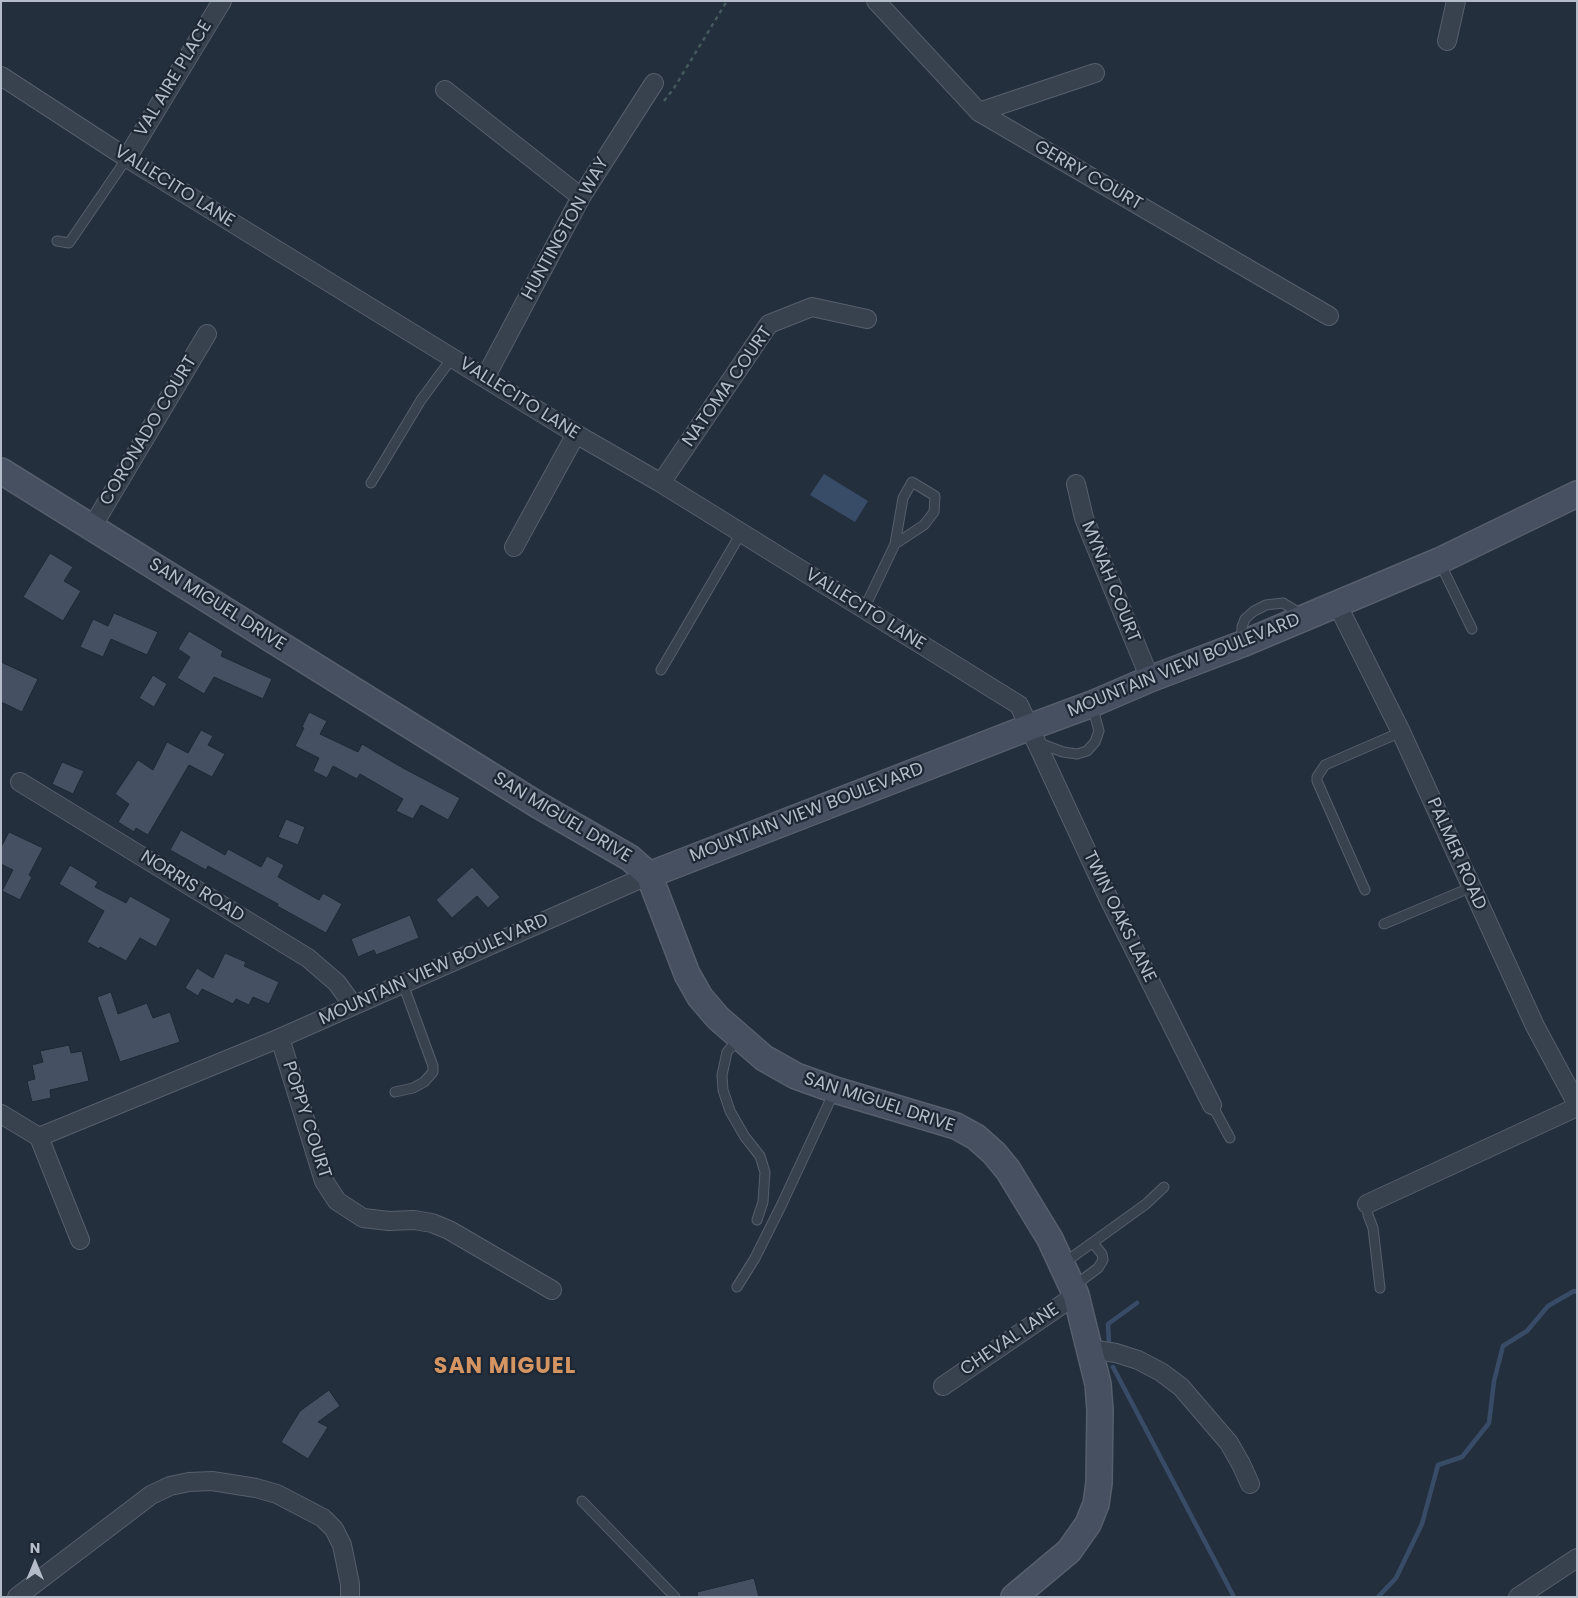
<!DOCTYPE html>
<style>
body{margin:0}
#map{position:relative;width:1578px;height:1598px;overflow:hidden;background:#242f3e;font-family:Poppins,sans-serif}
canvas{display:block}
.frame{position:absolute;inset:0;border:2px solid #b4bcc9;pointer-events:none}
.north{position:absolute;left:10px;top:1538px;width:50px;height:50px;-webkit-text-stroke:4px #1d2633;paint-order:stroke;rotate:0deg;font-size:14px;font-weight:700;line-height:20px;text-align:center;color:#b4bcc9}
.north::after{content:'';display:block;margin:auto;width:18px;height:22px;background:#b4bcc9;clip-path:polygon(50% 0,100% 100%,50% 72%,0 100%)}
</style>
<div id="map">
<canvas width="1578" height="1598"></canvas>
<div class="frame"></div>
<div class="north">N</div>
</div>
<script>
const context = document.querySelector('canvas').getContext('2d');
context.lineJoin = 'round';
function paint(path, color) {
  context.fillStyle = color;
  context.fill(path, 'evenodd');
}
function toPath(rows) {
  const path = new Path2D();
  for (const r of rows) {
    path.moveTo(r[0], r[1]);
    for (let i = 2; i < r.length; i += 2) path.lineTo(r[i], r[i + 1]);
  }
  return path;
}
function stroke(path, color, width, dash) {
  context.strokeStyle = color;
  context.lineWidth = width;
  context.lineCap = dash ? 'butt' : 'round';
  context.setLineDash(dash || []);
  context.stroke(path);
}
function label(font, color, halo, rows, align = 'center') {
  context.font = font + ' Poppins,sans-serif';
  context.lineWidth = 4.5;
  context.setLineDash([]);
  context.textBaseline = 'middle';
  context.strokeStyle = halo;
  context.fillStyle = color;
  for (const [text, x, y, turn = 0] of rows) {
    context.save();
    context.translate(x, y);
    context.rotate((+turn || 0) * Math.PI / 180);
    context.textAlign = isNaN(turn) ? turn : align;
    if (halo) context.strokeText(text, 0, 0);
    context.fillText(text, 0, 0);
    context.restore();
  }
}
const water = toPath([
 [824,474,868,501,855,522,810,495]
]);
const stream = toPath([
 [1109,1343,1108,1324,1137,1303],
 [1113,1367,1234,1597],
 [1378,1597,1396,1578,1422,1524,1438,1465,1462,1457,1489,1423,1494,1381,1503,1346,1527,1331,1548,1306,1574,1291,1577,1292]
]);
const building = toPath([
 [50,553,73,567,64,581,81,591,63,621,23,597,50,553],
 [114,613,158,632,147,655,111,639,103,657,80,647,93,619,108,626,114,613],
 [189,631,223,651,221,656,272,679,263,699,214,677,204,694,177,678,190,657,178,649,189,631],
 [1,662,38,679,22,712,1,702,1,662],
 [153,675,167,684,154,707,139,698,153,675],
 [309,712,327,721,320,734,358,752,362,744,403,768,460,798,448,820,421,805,413,819,396,811,403,799,360,774,357,779,333,766,327,778,313,771,319,758,295,746,304,728,302,727,309,712],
 [201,730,213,736,208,745,225,754,212,777,189,765,148,835,136,828,134,832,118,822,129,804,115,794,138,760,153,770,167,742,188,753,201,730],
 [62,762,84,771,73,794,52,784,62,762],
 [286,819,305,827,298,845,278,837,286,819],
 [181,830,225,855,228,849,261,867,267,856,284,865,278,877,319,900,323,893,342,904,326,933,277,906,278,904,208,866,206,870,170,850,181,830],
 [9,832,43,848,29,875,32,877,20,900,2,891,13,870,1,864,1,847,9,832],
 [70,865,98,882,95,887,126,903,130,896,171,919,156,947,140,938,126,961,100,947,99,949,87,942,104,911,59,884,70,865],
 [472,867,500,897,488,908,477,896,452,918,436,900,472,867],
 [410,915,419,938,376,955,374,950,358,957,351,939,410,915],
 [225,953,246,962,244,966,279,982,269,1004,253,997,249,1005,236,999,233,1004,202,989,198,996,185,988,197,968,213,978,225,953],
 [111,992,118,1014,147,1003,153,1018,170,1012,180,1042,120,1062,97,997,111,992],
 [69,1045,71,1053,82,1051,89,1081,50,1090,51,1098,32,1102,27,1081,35,1079,32,1065,43,1062,40,1051,69,1045],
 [329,1390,340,1406,318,1422,328,1427,308,1459,281,1442,300,1411,329,1390],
 [754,1578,759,1597,698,1597,697,1592,754,1578]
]);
const path = toPath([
 [664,101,674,88,727,1]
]);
const lane = toPath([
 [57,241,69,243,127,158],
 [371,483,421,400,452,358],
 [1440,563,1472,629],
 [864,609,895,544,903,498,912,482,935,496,934,512,924,525,895,544],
 [1242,641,1242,627,1245,619,1254,611,1266,605,1283,603,1296,611,1301,615],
 [661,670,741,533],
 [1039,743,1063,752,1077,754,1087,751,1095,742,1099,731,1092,705],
 [1365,890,1317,781,1317,777,1325,765,1401,732],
 [1384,924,1472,887],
 [739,1038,727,1052,722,1075,723,1090,730,1111,745,1137,760,1156,765,1172,763,1202,757,1220],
 [395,1092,413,1088,424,1082,433,1072,433,1066,403,984],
 [1212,1105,1230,1138],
 [1367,1204,1368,1215,1373,1228,1380,1288],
 [1064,1263,1146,1204,1164,1187],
 [1074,1286,1098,1268,1103,1260,1102,1254,1093,1243],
 [737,1287,755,1258,781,1206,835,1090],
 [582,1501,675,1597]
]);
const street = toPath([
 [876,1,979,112,1329,316],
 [1447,41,1456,1],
 [1,76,127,158,576,434,661,483,1019,705,1107,895,1212,1105],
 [445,90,581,197],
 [979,112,1095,73],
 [127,158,222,1],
 [485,378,581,197,654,83],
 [661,483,769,324,812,307,867,319],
 [1076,484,1084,518,1150,679],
 [92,527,207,334],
 [514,547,576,434],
 [1337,604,1401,732,1535,1026,1577,1104],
 [20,782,308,958,337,983,353,1005],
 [280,1038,324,1181,337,1201,363,1218,389,1221,414,1220,432,1223,449,1230,552,1290],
 [1,1114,39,1137],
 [39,1137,280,1038,649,875],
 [39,1137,80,1240],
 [1367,1204,1577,1107],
 [1090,1349,1116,1353,1138,1360,1161,1372,1181,1387,1229,1443,1241,1464,1250,1484],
 [943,1386,1076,1295],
 [17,1597,151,1495,170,1486,189,1482,212,1481,256,1488,277,1494,323,1518,334,1529,342,1545,350,1584,350,1597],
 [1518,1597,1577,1558]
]);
const secondary = toPath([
 [1,471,538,805,630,858,649,875,687,974,700,997,718,1018,764,1058,796,1076,835,1090,956,1126,976,1137,994,1153,1008,1170,1050,1239,1076,1295,1098,1384,1100,1410,1099,1483,1096,1504,1088,1524,1069,1551,1014,1597],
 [649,875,1030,727,1092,704,1150,679,1242,644,1439,561,1577,494]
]);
const streetNames = [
 ["VAL AIRE PLACE",174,79,-59],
 ["GERRY COURT",1088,176,30],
 ["VALLECITO LANE",174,187,32],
 ["HUNTINGTON WAY",566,229,-61],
 ["NATOMA COURT",728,387,-55],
 ["VALLECITO LANE",519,399,32],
 ["CORONADO COURT",149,431,-59],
 ["MYNAH COURT",1110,582,68],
 ["SAN MIGUEL DRIVE",217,605,32],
 ["VALLECITO LANE",865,610,32],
 ["MOUNTAIN VIEW BOULEVARD",1184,666,-22],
 ["MOUNTAIN VIEW BOULEVARD",807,813,-21],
 ["SAN MIGUEL DRIVE",562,818,31],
 ["PALMER ROAD",1456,854,66],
 ["NORRIS ROAD",192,887,32],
 ["TWIN OAKS LANE",1119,917,64],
 ["MOUNTAIN VIEW BOULEVARD",434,970,-24],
 ["SAN MIGUEL DRIVE",879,1103,18],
 ["POPPY COURT",306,1120,72],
 ["CHEVAL LANE",1010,1340,-34]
];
const districtNames = [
 ["SAN MIGUEL",505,1367]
];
paint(water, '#394c67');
stroke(stream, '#394c67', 4.5);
paint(building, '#455162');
stroke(building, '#1f2835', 1);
stroke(lane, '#565f6c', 11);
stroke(street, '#565f6c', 20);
stroke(secondary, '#565f6c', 28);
stroke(path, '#44595c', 2.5, [4, 4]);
stroke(lane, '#38414e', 9);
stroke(street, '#38414e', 18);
stroke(secondary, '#465061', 25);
label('18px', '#b4bcc9', '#1d2633', streetNames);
context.letterSpacing = '1px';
label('bold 22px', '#d59563', '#1d2633', districtNames);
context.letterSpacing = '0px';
</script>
